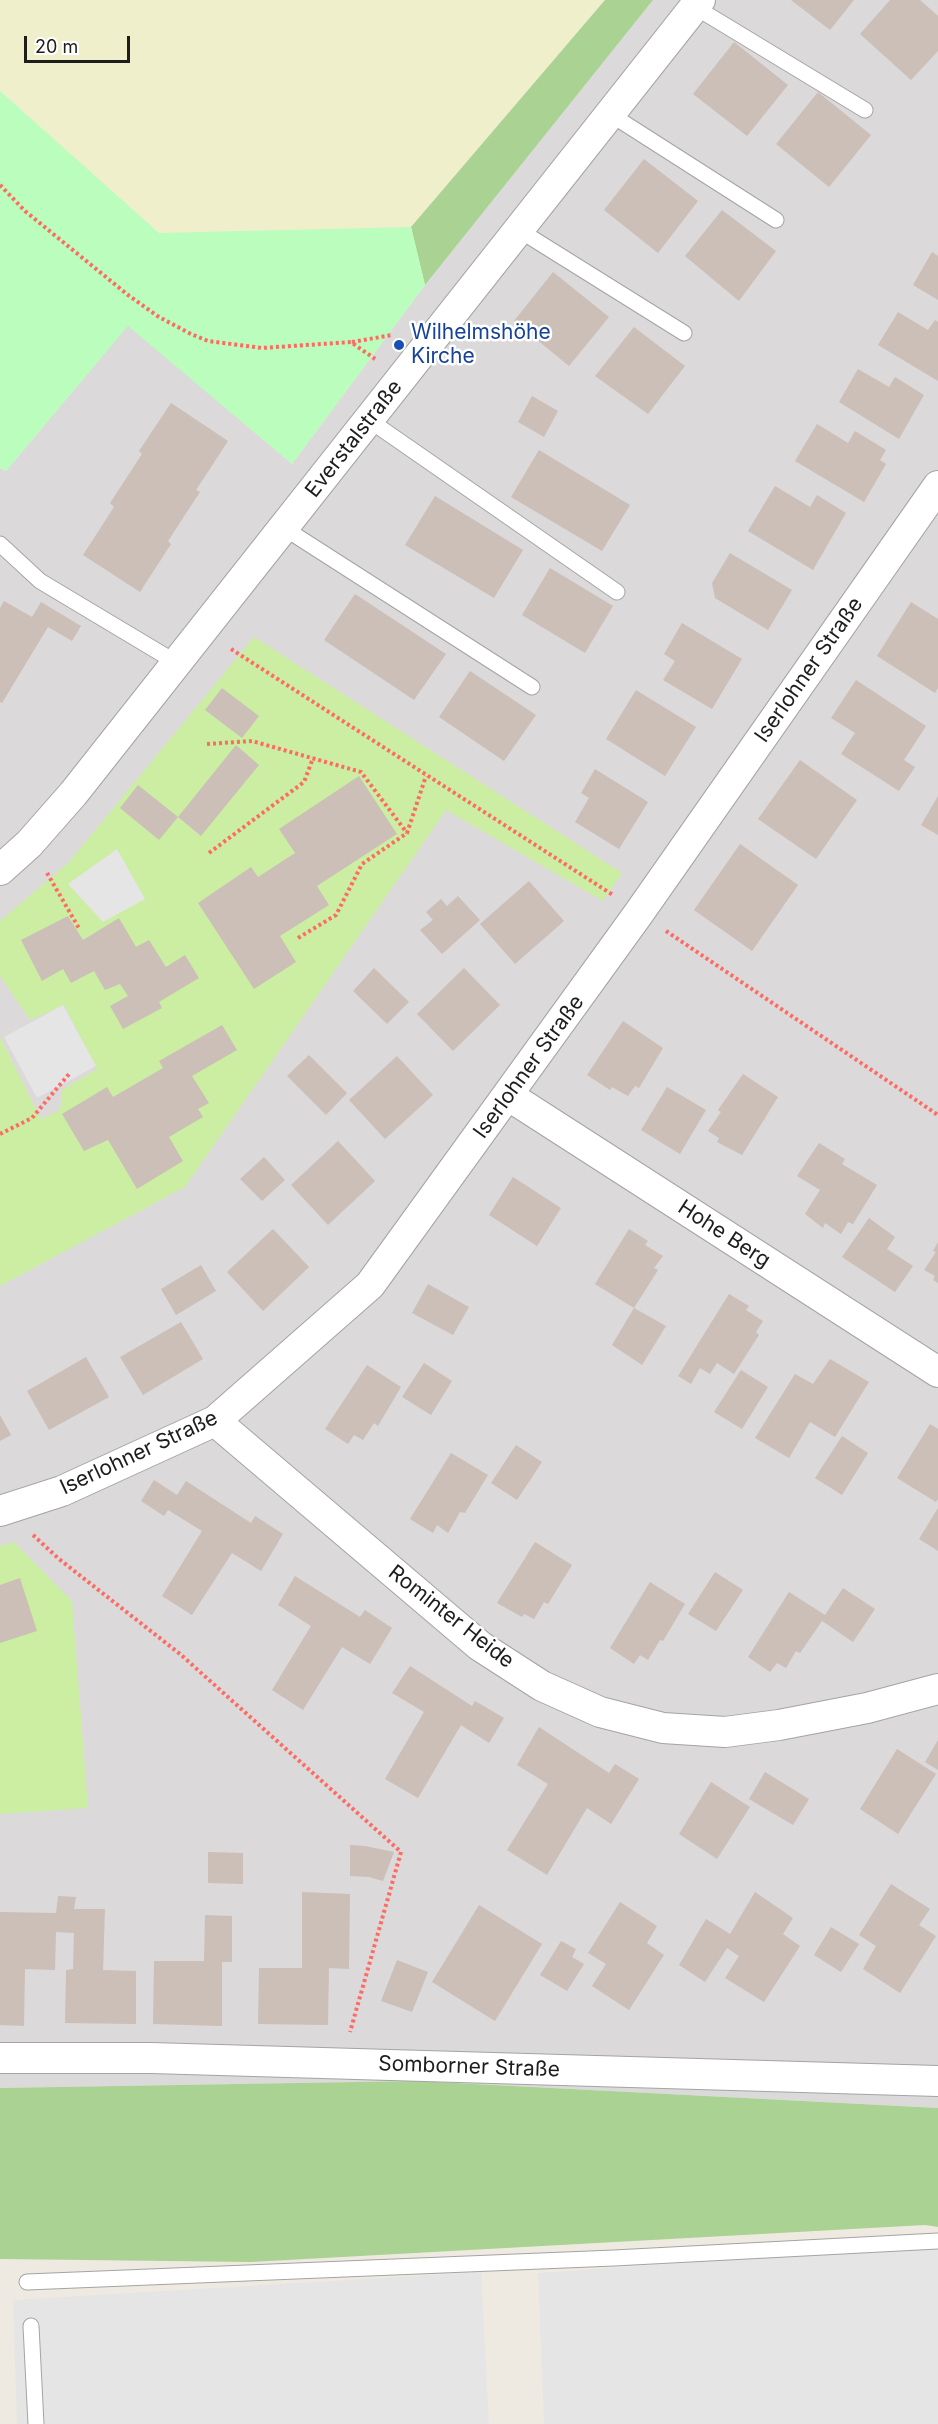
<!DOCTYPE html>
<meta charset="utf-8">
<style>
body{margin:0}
#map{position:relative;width:938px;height:2424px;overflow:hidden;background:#efeae1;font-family:Inter,sans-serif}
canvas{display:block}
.scale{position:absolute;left:24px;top:36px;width:106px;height:27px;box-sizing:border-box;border:3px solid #1d1d1d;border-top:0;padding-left:8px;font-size:18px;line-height:21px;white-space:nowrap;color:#1d1d1d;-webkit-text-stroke:4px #fff;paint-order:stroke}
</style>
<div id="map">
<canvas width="938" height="2424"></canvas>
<div class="scale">20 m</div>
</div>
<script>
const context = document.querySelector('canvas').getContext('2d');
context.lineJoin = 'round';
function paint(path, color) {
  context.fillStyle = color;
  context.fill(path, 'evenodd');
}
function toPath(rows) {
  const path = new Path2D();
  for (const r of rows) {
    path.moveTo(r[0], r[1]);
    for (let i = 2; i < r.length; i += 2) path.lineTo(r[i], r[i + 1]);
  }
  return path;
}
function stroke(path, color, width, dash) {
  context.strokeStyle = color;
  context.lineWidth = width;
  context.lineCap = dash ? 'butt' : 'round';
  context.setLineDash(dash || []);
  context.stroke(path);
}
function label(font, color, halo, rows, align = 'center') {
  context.font = font + ' Inter,sans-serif';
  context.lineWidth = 5;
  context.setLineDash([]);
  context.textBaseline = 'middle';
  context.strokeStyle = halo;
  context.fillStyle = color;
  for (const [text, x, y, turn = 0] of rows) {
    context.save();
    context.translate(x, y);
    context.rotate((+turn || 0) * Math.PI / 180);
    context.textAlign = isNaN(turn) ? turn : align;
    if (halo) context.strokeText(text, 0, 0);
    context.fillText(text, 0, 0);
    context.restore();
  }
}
const residential = toPath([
 [653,0,938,0,938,2108,416,2081,0,2088,0,468,6,471,128,325,292,464,425,285]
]);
const farmland = toPath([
 [0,0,605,0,411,227,159,233,0,91]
]);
const grass = toPath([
 [254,637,622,873,603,901,446,810,185,1187,0,1286,0,1037,41,1119,60,1110,62,1090,97,1069,64,1005,30,1020,0,976,0,921,69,862],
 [14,1542,72,1601,88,1808,0,1814,0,1546]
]);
const forest = toPath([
 [605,0,653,0,425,285,411,227],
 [416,2081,938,2108,938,2227,925,2225,251,2262,0,2259,0,2088]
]);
const park = toPath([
 [0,91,159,233,411,227,425,285,292,464,128,326,6,471,0,468]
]);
const parking = toPath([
 [117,849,145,899,103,922,68,884],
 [63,1005,96,1066,37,1098,4,1037],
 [938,2245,938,2424,544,2424,538,2273],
 [481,2272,489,2424,17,2424,13,2300]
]);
const building = toPath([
 [791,0,854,0,830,30],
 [890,0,920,0,938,16,938,51,911,80,860,34],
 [734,42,788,85,747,136,693,94],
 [818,92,871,135,829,187,776,144],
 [644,159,698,201,658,253,604,210],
 [722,210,776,251,739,301,685,256],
 [932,252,938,256,938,300,913,285],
 [553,272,609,317,569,366,514,321],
 [898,312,928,330,935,320,938,322,938,381,878,345],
 [634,327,685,366,648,414,595,376],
 [858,369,889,387,895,377,924,395,899,439,839,402],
 [532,396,558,411,544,437,518,422],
 [171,403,228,441,196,490,200,492,168,541,171,544,140,592,83,555,114,507,110,503,142,454,139,451],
 [817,424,848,443,855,431,886,450,880,460,886,464,864,502,795,461],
 [539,450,630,505,602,551,511,497],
 [775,486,810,507,817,495,846,513,813,570,748,531],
 [435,496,523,550,494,598,405,545],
 [730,553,792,590,768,630,715,598,712,583],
 [550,568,613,606,585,653,522,615],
 [355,594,446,654,414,700,324,640],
 [4,601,32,617,41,602,81,626,72,641,48,627,2,703,0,702,0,608],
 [911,602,938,619,938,688,935,693,877,656],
 [682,623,742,659,712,709,663,680,675,661,664,654],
 [470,671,536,715,504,761,439,717],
 [856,680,926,726,904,760,915,767,899,791,841,754,855,733,831,718],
 [222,688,259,716,242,738,205,710],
 [636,690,696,727,665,776,606,739],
 [236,745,259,765,201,836,178,817],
 [800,760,857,800,816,859,758,819],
 [595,769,648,802,619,849,575,822,589,798,581,793],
 [359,776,397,834,317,886,329,905,280,936,296,962,254,989,198,903,251,867,258,877,295,853,279,829],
 [138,785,178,817,159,840,120,808],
 [938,796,938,835,921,825],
 [740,844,798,885,752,951,694,910],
 [529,881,564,921,515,964,480,924],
 [458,896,480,920,442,954,420,930,433,920,426,912,441,899,447,906],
 [68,916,83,940,119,918,136,947,149,940,166,967,185,955,199,978,159,1002,162,1008,123,1029,110,1006,128,996,120,984,105,990,94,971,71,983,63,969,42,981,21,940],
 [374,968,409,1002,387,1024,353,991],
 [464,968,500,1005,453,1051,417,1014],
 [623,1021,663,1048,639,1088,635,1086,628,1096,612,1087,610,1090,587,1075],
 [222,1025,237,1050,192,1076,209,1103,198,1109,203,1117,169,1137,183,1161,137,1189,108,1140,84,1151,62,1114,107,1087,113,1097,163,1068,159,1061],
 [309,1055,347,1093,326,1115,287,1076],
 [397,1056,433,1095,385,1139,349,1100],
 [743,1074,778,1097,742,1155,717,1142,719,1138,708,1131,721,1112,718,1110],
 [667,1087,706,1110,680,1154,641,1130],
 [338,1141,375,1181,328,1225,291,1185],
 [819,1143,845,1159,842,1164,877,1185,853,1224,848,1222,841,1234,825,1223,823,1228,805,1214,820,1190,797,1176],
 [264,1157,285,1180,262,1201,240,1179],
 [513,1177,561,1208,537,1246,489,1215],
 [869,1218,895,1237,887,1249,913,1266,895,1292,842,1257],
 [273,1229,309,1267,263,1311,227,1272],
 [629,1229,648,1241,645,1245,663,1256,654,1268,658,1270,634,1308,666,1326,642,1365,612,1345,634,1308,595,1284],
 [938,1242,938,1283,933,1280,935,1276,924,1270,936,1252,933,1251],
 [201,1265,216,1291,176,1315,161,1289],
 [428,1284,469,1307,453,1335,412,1313],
 [729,1294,749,1306,746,1310,763,1321,756,1332,759,1335,734,1374,717,1363,710,1374,700,1368,691,1384,678,1376],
 [181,1322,203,1359,143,1395,120,1357],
 [86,1357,109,1397,49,1430,27,1391],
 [830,1359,869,1382,835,1437,810,1422,789,1458,755,1438,795,1374,813,1384],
 [424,1363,452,1381,431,1415,402,1397],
 [367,1365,401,1387,378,1426,374,1423,363,1440,354,1435,348,1444,325,1429],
 [741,1370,768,1387,742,1429,714,1412],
 [0,1415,11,1435,0,1441],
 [930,1424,938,1429,938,1499,936,1502,897,1478],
 [842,1436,868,1453,842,1495,815,1478],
 [516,1445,542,1462,517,1500,491,1483],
 [451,1453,488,1475,465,1513,460,1512,448,1533,437,1525,433,1533,410,1519],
 [154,1480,177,1495,186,1481,251,1523,255,1516,283,1534,261,1571,232,1553,192,1615,162,1596,202,1531,168,1510,164,1516,141,1501],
 [938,1508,938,1551,919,1539],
 [535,1542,572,1565,548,1604,544,1602,534,1619,524,1614,522,1617,497,1603],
 [715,1572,743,1590,716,1631,688,1614],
 [295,1576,360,1617,365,1610,392,1628,370,1664,342,1647,303,1710,272,1690,311,1626,278,1605],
 [20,1578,37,1631,0,1643,0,1585],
 [650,1582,685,1604,663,1641,660,1640,648,1660,640,1655,634,1664,610,1648],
 [843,1588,875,1609,853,1642,822,1621,800,1653,796,1651,786,1668,777,1663,770,1672,748,1657,789,1592,825,1615],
 [410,1666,472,1706,475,1701,504,1718,489,1743,461,1725,418,1798,385,1779,424,1712,392,1693],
 [539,1727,609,1773,615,1764,639,1779,611,1824,587,1808,547,1875,507,1850,548,1784,517,1765],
 [938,1740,938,1770,925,1762],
 [897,1749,936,1774,898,1834,860,1809],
 [765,1772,809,1799,793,1825,749,1799],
 [711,1782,750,1807,717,1859,679,1834],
 [350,1845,365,1846,394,1852,383,1881,369,1877,350,1876],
 [208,1852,243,1853,243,1884,208,1883],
 [891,1884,930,1909,919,1925,936,1936,900,1993,863,1969,876,1946,859,1935],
 [302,1892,350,1894,349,1969,329,1968,328,2025,258,2024,259,1968,302,1968],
 [755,1892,793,1918,783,1934,800,1946,764,2002,725,1978,739,1956,727,1948,705,1982,679,1965,706,1919,730,1934],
 [58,1896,76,1897,74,1909,105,1909,103,1970,136,1971,136,2024,65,2023,66,1970,73,1969,74,1933,56,1932,55,1970,25,1969,24,2026,0,2025,0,1912,56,1913],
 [620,1902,657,1926,647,1943,664,1955,629,2010,592,1986,606,1964,588,1953],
 [479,1905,542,1944,495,2021,432,1982],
 [205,1915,232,1916,232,1962,222,1962,222,2026,153,2024,154,1961,204,1961],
 [831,1927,859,1944,841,1972,814,1955],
 [561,1941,576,1949,572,1957,584,1964,567,1991,540,1975],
 [397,1960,428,1972,412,2012,381,2001]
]);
const path = toPath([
 [0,185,25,211,128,295,159,317,191,334,208,341,262,348,351,342,375,359],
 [352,342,392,335],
 [231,649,613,895],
 [207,744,252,741,361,772,407,833],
 [209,853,304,782,313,758],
 [47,873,80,930],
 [666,931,938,1115],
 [298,938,336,915,362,864,407,833,426,776],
 [0,1134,32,1118,69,1074],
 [33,1535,59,1559,180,1654,401,1852,350,2032]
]);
const lane = toPath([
 [695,7,865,110],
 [610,114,776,220],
 [519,230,684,333],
 [369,420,617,592],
 [284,528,532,687],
 [0,544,40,581,177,663],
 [27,2282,614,2258,938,2241],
 [31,2326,36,2424]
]);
const street = toPath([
 [0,870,29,844,73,794,700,0],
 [509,1096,938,1372],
 [215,1421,480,1646,542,1686,600,1712,663,1728,725,1732,779,1725,867,1708,938,1689],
 [0,1511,62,1491,215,1421,370,1285,639,913,938,486],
 [0,2058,151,2058,938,2081]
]);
const markers = [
 [399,345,6,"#1a4fb4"]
];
const transitNames = [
 ["Wilhelmshöhe",411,333],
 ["Kirche",411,357]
];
const streetNames = [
 ["Everstalstraße",354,439,-52],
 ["Iserlohner Straße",809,670,-55],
 ["Iserlohner Straße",529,1067,-54],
 ["Hohe Berg",724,1234,33],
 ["Iserlohner Straße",139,1453,-25],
 ["Rominter Heide",451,1617,38],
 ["Somborner Straße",469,2067,2]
];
paint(residential, '#dbd9da');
paint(farmland, '#efefcb');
paint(grass, '#cceea3');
paint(forest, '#a9d293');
paint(park, '#bafdbc');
paint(parking, '#e5e5e5');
paint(building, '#cbbfb7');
stroke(lane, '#a4a4a4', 17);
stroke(street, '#a4a4a4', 32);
stroke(path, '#ff6a62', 4, [3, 3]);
stroke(lane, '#fff', 15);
stroke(street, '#fff', 30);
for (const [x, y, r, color] of markers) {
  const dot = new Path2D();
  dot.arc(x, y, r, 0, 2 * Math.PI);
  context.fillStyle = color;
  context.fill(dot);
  stroke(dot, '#fff', 2);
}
label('21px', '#164399', '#fff', transitNames, 'left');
label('21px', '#1d1d1d', '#fff', streetNames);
</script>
